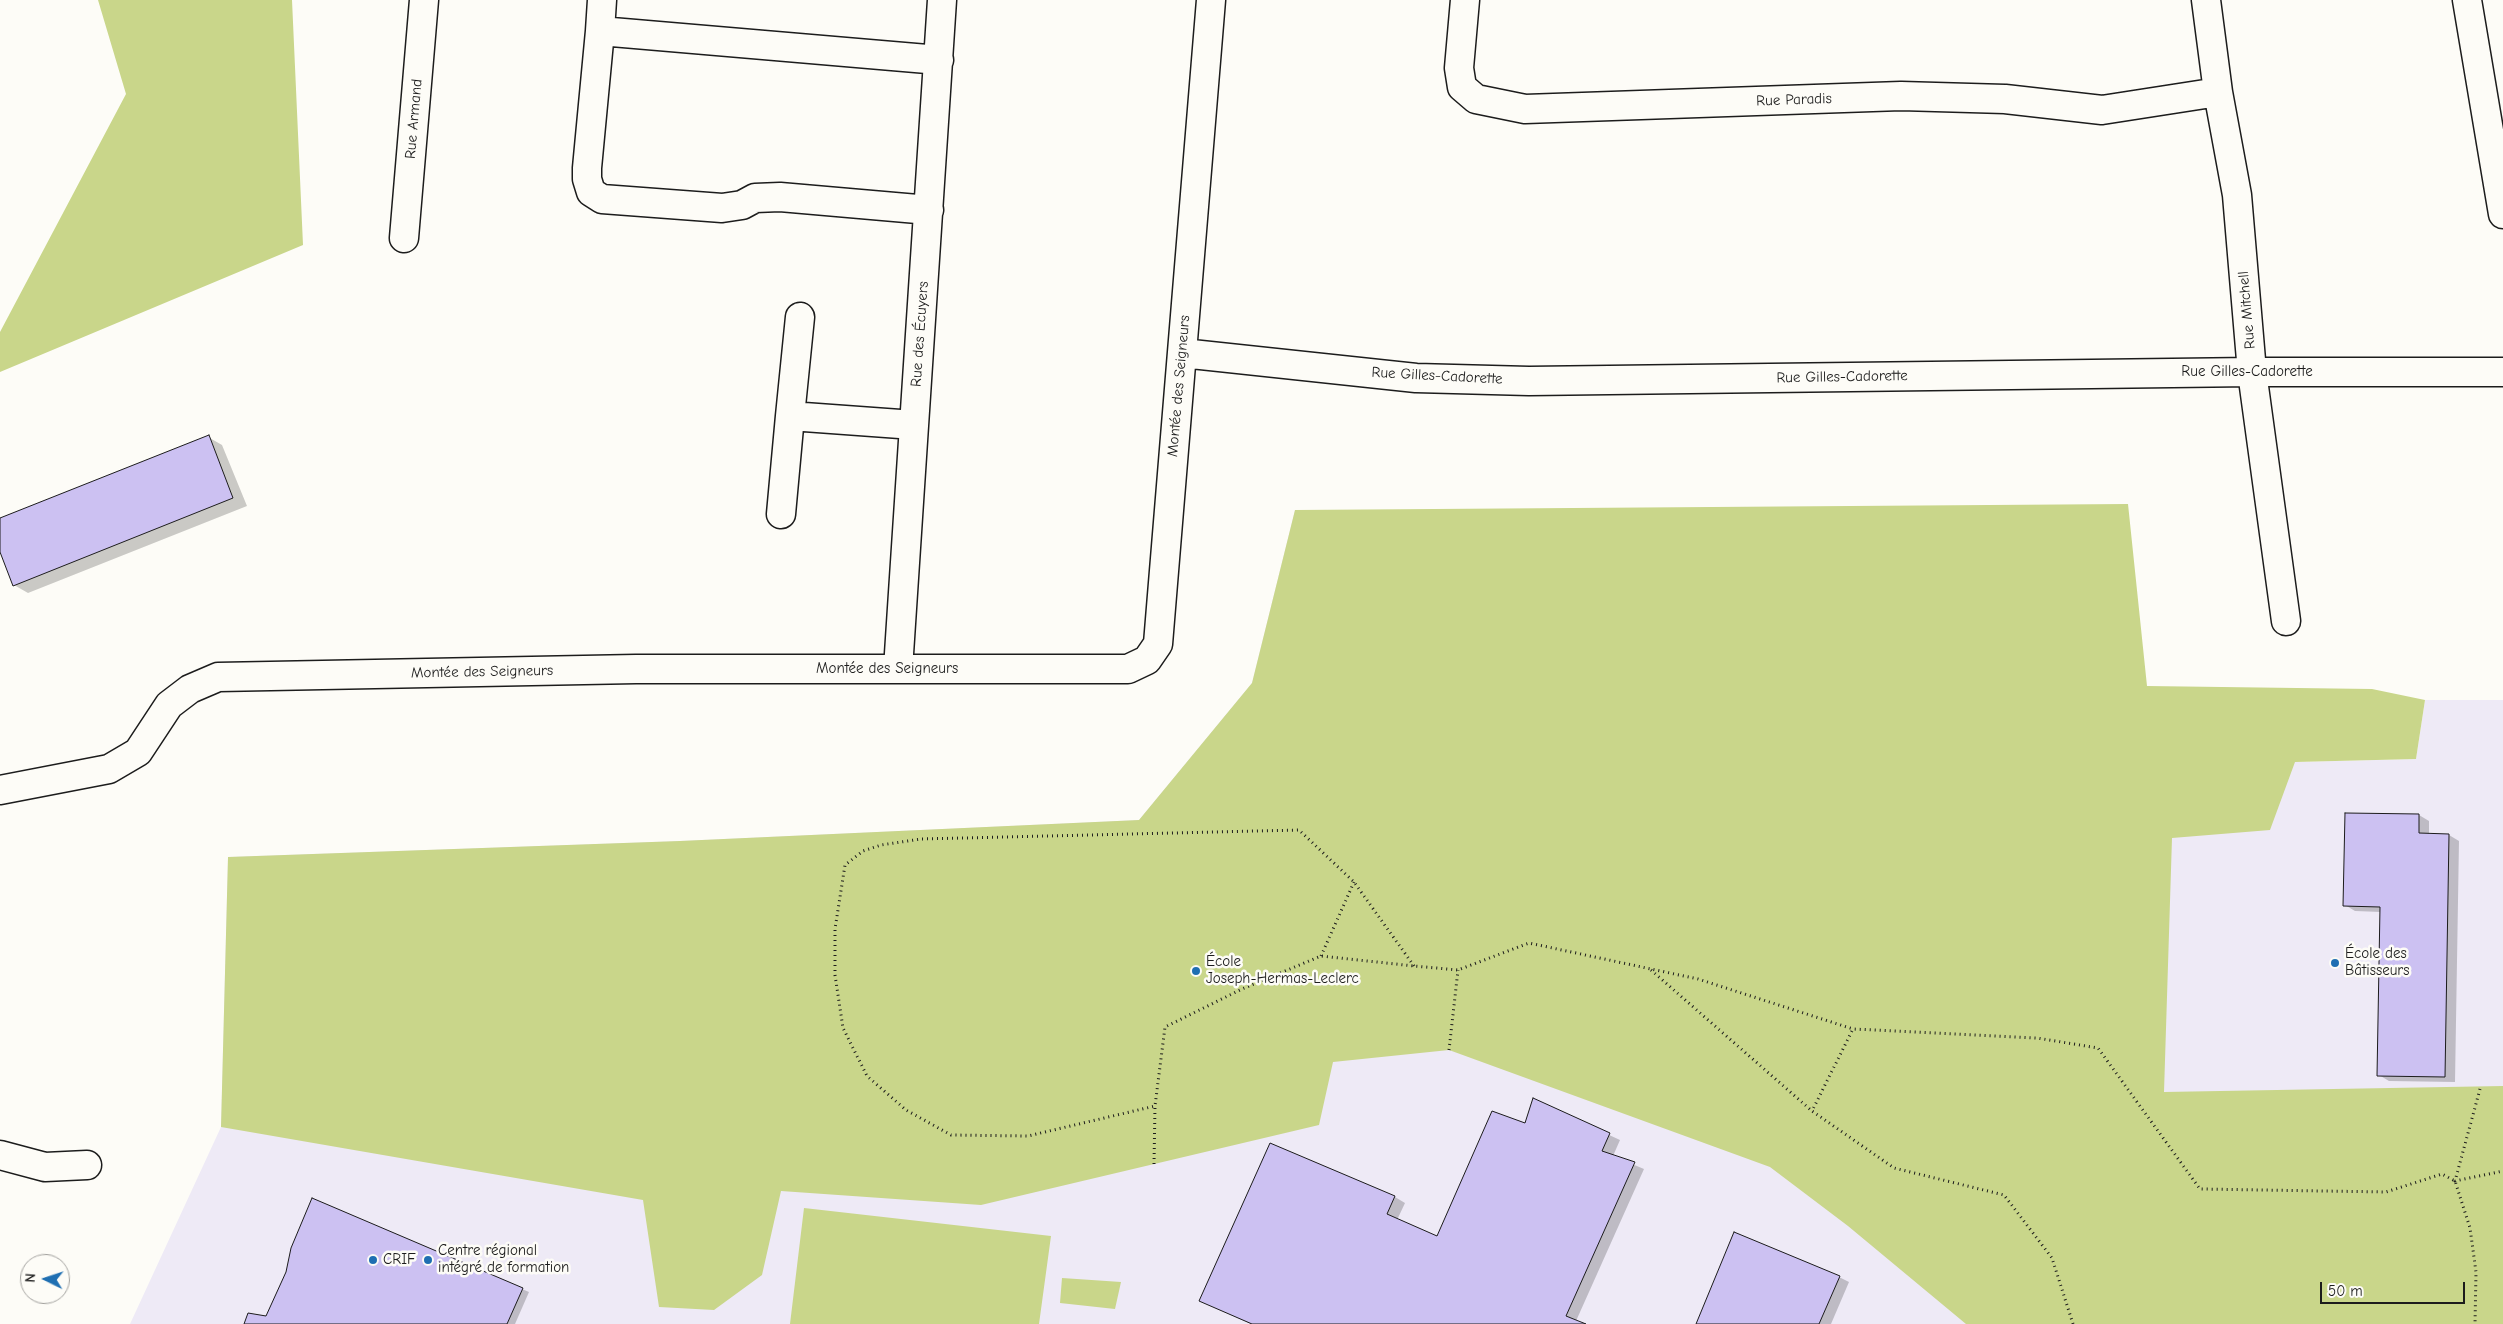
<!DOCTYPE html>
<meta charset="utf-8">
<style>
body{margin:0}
#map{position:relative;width:2503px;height:1324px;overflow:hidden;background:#fdfcf7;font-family:"Comic Neue",sans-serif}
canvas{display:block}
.north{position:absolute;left:20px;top:1254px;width:50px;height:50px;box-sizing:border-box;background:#fdfcf7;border:1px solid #a3a29f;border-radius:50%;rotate:274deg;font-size:14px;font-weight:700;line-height:20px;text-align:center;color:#1c1c1c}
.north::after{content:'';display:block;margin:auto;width:18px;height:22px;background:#1f6fb2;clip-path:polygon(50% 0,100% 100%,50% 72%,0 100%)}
.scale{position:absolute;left:2320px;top:1282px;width:145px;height:22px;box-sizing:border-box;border:2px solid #1c1c1c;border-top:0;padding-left:6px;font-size:15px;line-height:18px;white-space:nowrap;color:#1c1c1c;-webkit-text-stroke:4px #fdfcf7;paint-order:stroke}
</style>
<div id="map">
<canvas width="2503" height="1324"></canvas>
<div class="north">N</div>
<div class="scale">50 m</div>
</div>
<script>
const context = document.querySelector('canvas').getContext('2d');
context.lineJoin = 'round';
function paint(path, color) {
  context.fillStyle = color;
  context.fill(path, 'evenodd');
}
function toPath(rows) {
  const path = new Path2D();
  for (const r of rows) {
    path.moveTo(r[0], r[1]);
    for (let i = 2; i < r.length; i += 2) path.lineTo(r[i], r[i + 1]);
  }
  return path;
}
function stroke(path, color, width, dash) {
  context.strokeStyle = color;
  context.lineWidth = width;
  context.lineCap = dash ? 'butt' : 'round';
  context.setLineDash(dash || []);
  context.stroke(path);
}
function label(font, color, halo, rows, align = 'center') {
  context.font = font + ' "Comic Neue",sans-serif';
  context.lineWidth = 5;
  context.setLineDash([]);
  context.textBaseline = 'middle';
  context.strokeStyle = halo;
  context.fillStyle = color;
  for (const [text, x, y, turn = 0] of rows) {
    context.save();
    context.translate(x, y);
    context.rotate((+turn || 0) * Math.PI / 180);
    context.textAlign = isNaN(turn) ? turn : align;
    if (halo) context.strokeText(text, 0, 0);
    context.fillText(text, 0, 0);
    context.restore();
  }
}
const built = toPath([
 [1295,510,2142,687,2295,762,2416,759,2425,700,2503,700,2503,1324,130,1324,221,1127,228,857,680,841,1139,820,1252,683]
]);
const green = toPath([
 [98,0,292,0,303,245,0,372,0,332,126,94],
 [2128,504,2147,686,2372,689,2425,700,2416,759,2295,762,2270,830,2172,838,2164,1092,2503,1086,2503,1324,1966,1324,1848,1226,1770,1167,1449,1050,1333,1062,1319,1125,981,1205,781,1191,762,1275,714,1310,659,1307,643,1200,221,1127,228,857,680,841,1139,820,1252,683,1295,510],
 [804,1208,1051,1236,1039,1324,790,1324],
 [1062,1278,1121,1282,1115,1309,1060,1303]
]);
const shadow = toPath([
 [208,437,222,445,247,506,28,593,14,585,0,548,0,520],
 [2346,814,2419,815,2429,821,2429,834,2449,835,2459,841,2455,1082,2389,1081,2379,1075,2381,912,2355,911,2345,905],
 [1533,1100,1620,1140,1613,1156,1644,1169,1576,1321,1583,1324,1251,1324,1200,1301,1270,1145,1395,1197,1405,1203,1397,1220,1437,1238,1526,1124],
 [1839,1277,1849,1282,1831,1324,1697,1324],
 [522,1289,529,1292,515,1324,245,1324,267,1318]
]);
const building = toPath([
 [209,435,233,498,13,586,0,552,0,518,209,435],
 [2345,813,2419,814,2419,833,2449,834,2445,1077,2377,1076,2380,907,2343,906,2345,813],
 [1533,1098,1610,1133,1602,1151,1635,1162,1566,1316,1586,1324,1252,1324,1199,1301,1270,1143,1395,1196,1387,1214,1437,1236,1492,1111,1525,1123,1533,1098],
 [312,1198,523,1288,507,1324,244,1324,248,1313,266,1316,286,1272,291,1248,312,1198],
 [1734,1232,1840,1276,1819,1324,1696,1324,1734,1232]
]);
const path = toPath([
 [1321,956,1354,882],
 [1414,966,1354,882,1299,830,921,839,881,845,863,851,845,865,835,929,835,975,843,1028,867,1076,906,1110,951,1135,1028,1136,1155,1106,1165,1027,1242,989,1321,956,1414,966,1458,970,1529,943,1698,979,1853,1029],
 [1651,970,1812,1111],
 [1449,1050,1458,970],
 [2480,1089,2455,1181,2503,1171],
 [1154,1164,1155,1106],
 [2073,1324,2052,1258,2004,1195,1894,1168,1812,1111,1853,1029,2037,1038,2098,1048,2200,1189,2386,1192,2442,1174,2455,1181,2470,1228,2476,1272,2475,1324]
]);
const minor = toPath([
 [602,0,600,31,939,60],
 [1465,0,1459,68,1462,87,1476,99,1525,109,1901,96,2005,99,2102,110,2218,92],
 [2206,0,2218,92,2237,195,2252,372,2286,621],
 [2467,0,2503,214],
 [600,31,587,168,587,179,591,192,602,199,722,208,742,205,755,198,780,197,929,210],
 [404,238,424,0],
 [1182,353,1416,378,1529,381,2252,372,2503,372],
 [790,416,800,317],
 [781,514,790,416,914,425],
 [898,669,942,0],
 [0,790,109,769,138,752,169,705,190,689,218,677,636,669,1128,669,1147,660,1158,644,1211,0],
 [0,1155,45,1167,87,1165]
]);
const markers = [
 [2335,963,5,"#1f6fb2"],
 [1196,971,5,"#1f6fb2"],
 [373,1260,5,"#1f6fb2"],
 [428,1260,5,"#1f6fb2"]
];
const streetNames = [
 ["Rue Paradis",1794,100,-2],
 ["Rue Armand",414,119,-85],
 ["Rue Mitchell",2247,310,-95],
 ["Rue des Écuyers",920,334,-86],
 ["Rue Gilles-Cadorette",2247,372],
 ["Rue Gilles-Cadorette",1437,376,3],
 ["Rue Gilles-Cadorette",1842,377,-1],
 ["Montée des Seigneurs",1179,386,-85],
 ["Montée des Seigneurs",887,669],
 ["Montée des Seigneurs",482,672,-1]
];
const poiNames = [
 ["École des",2345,954],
 ["Bâtisseurs",2345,971],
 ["École",1206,962],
 ["Joseph-Hermas-Leclerc",1206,979],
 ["Centre régional",438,1251],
 ["intégré de formation",438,1268],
 ["CRIF",383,1260]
];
paint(built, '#eeeaf6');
paint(green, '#c9d68a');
paint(shadow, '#0003');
paint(building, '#ccc1f2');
stroke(building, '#1c1c1c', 1);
stroke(minor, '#1c1c1c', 31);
stroke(path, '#1c1c1c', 3, [1, 4]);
stroke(minor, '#fdfcf7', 28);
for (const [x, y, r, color] of markers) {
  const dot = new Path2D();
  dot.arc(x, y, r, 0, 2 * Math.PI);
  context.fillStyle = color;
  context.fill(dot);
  stroke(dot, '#fdfcf7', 2);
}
label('15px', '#1c1c1c', '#fdfcf7', streetNames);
label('15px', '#1c1c1c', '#fdfcf7', poiNames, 'left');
</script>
